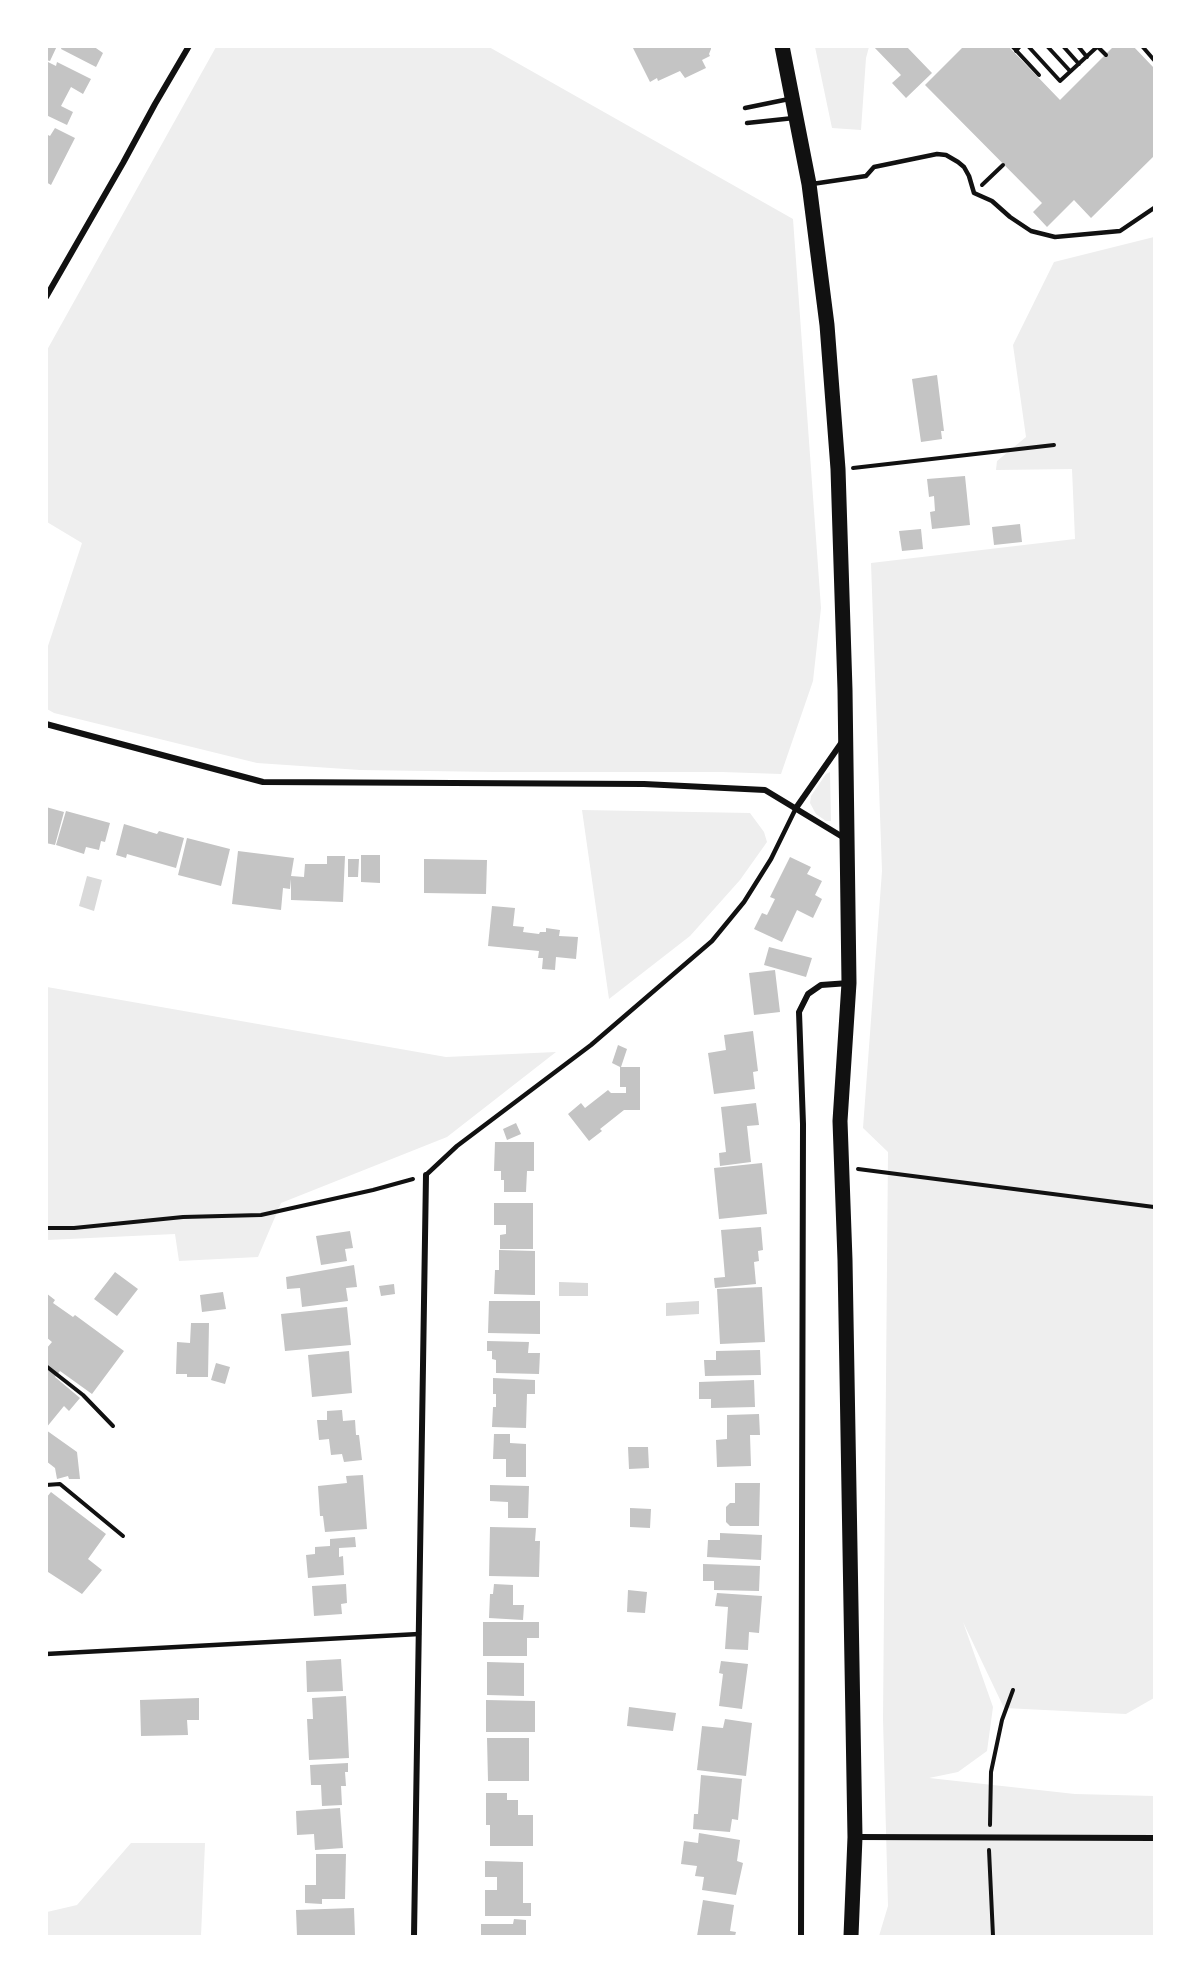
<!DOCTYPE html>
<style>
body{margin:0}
#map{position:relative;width:1201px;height:1983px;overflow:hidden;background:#fff;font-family:Inter,sans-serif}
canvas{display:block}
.frame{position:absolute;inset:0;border:48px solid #fff;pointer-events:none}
</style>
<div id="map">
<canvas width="1201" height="1983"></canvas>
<div class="frame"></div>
</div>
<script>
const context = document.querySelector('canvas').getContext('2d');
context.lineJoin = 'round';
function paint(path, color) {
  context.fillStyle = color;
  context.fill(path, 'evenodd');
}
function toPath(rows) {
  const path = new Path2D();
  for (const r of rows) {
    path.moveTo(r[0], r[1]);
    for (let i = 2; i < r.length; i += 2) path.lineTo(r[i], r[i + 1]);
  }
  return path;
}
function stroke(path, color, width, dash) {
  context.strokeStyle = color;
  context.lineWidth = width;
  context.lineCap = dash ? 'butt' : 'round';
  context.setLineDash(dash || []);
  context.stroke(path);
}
const green = toPath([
 [216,47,489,47,793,219,821,608,813,681,781,774,722,772,495,772,360,770,257,763,54,713,47,709,47,649,82,543,47,522,47,350],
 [815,47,869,47,866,58,861,130,832,128],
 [1154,237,1154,1698,1126,1714,1004,1708,963,1622,993,1707,987,1751,958,1772,929,1778,1075,1794,1154,1796,1154,1936,879,1936,888,1906,883,1719,888,1152,863,1128,882,871,871,563,1075,539,1072,469,996,470,997,461,1026,437,1013,345,1054,262],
 [830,772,831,821,826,821,816,814,810,803,811,796,826,774],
 [582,810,750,813,764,832,767,842,740,880,690,936,609,999],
 [47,987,446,1057,556,1052,447,1137,281,1203,258,1257,179,1261,175,1234,47,1240],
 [131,1843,205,1843,201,1936,47,1936,47,1912,77,1905]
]);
const water = toPath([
 [87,876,102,880,94,911,79,906],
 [559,1282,588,1283,588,1296,559,1296],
 [699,1301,699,1314,666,1316,666,1303]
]);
const building = toPath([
 [46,46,57,46,50,61,46,60],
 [62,46,93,46,103,53,96,67,61,49],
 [632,46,711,46,711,49,709,54,710,56,702,60,706,68,685,78,680,71,658,81,657,78,650,82],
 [873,46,906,46,932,73,906,98,892,83,901,75],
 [964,46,1008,46,1060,100,1114,46,1133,46,1154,68,1154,156,1091,218,1074,200,1047,227,1033,212,1042,203,925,85],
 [46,61,56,66,57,62,91,79,83,94,71,87,61,106,73,112,67,125,46,115],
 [55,128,75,138,51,185,46,182,46,134,50,136],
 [937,375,944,431,941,431,942,439,921,442,912,379],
 [965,476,970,525,932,529,930,512,935,511,934,496,929,497,927,479],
 [1020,524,1022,542,994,545,992,527],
 [921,529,923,549,902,551,899,531],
 [46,807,64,812,55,845,46,843],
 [66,811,110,823,105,842,101,841,99,850,86,847,84,854,56,845],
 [124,824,157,834,159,831,184,838,176,868,127,854,126,858,116,855],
 [187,838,230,849,221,886,178,875],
 [238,851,294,858,291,876,304,877,305,864,327,864,327,856,345,856,343,902,291,900,291,879,290,889,283,888,281,910,232,904],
 [361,855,380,855,380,883,361,882],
 [790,857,811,867,807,874,822,881,815,895,822,899,813,918,797,910,782,942,754,929,762,913,767,915,775,899,770,897],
 [348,859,359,859,358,877,348,877],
 [424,859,487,860,486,894,424,893],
 [492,906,515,908,513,926,524,927,523,932,539,934,540,932,546,932,546,928,560,930,559,936,578,937,576,959,556,957,555,970,542,969,543,958,538,958,539,951,488,946],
 [769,947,812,958,806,977,764,965],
 [775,970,780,1012,754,1015,749,973],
 [753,1031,758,1071,753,1072,755,1089,714,1094,708,1053,726,1050,724,1035],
 [618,1045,627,1049,621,1067,640,1067,640,1110,624,1110,600,1129,602,1131,589,1141,568,1114,581,1103,585,1108,608,1090,611,1093,626,1093,626,1087,620,1087,620,1067,612,1063],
 [756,1103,759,1125,747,1126,751,1162,720,1166,719,1153,726,1152,721,1107],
 [516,1123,521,1134,507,1140,503,1129],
 [495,1142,534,1142,534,1171,527,1171,526,1192,504,1192,504,1180,501,1180,501,1171,494,1171],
 [762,1163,767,1214,719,1219,714,1168],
 [494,1203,533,1203,533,1249,500,1249,500,1235,506,1234,506,1225,494,1225],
 [761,1227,763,1250,758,1251,759,1261,754,1262,756,1284,715,1288,714,1278,725,1277,721,1230],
 [350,1231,353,1248,345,1249,347,1261,321,1265,316,1236],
 [499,1250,535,1251,535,1295,494,1294,495,1270,499,1270],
 [354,1265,357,1287,346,1288,348,1301,302,1307,300,1288,287,1289,286,1277],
 [115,1272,138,1289,117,1316,94,1299],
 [394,1284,395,1294,381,1296,379,1286],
 [762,1287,765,1342,720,1344,717,1289],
 [223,1292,226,1309,202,1312,200,1295],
 [46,1293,55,1300,53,1303,73,1317,75,1315,124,1351,92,1394,60,1371,55,1377,80,1398,69,1411,64,1406,46,1428,46,1349,52,1342,46,1337],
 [489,1301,540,1301,540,1334,488,1333],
 [347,1307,351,1345,285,1351,281,1314],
 [191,1323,209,1323,208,1377,187,1377,187,1374,176,1374,177,1342,190,1343],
 [487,1341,529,1342,528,1353,540,1353,539,1374,496,1373,496,1360,492,1359,492,1351,487,1351],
 [760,1350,761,1375,705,1376,704,1360,716,1360,716,1351],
 [349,1351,352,1393,312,1397,308,1355],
 [216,1363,230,1367,225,1384,211,1380],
 [493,1378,535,1380,535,1394,527,1394,526,1428,492,1427,493,1407,496,1407,496,1394,493,1394],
 [754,1380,755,1407,711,1408,711,1399,699,1399,699,1382],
 [342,1410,343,1421,355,1420,356,1435,359,1435,362,1460,344,1462,342,1454,331,1455,329,1439,319,1440,317,1420,327,1420,327,1411],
 [759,1414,760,1435,750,1435,751,1466,717,1467,716,1440,727,1439,727,1415],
 [46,1430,77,1452,80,1479,69,1479,68,1476,57,1479,55,1468,46,1461],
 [494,1434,510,1434,510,1443,526,1444,526,1477,506,1477,506,1459,493,1459],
 [628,1447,648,1447,649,1468,629,1469],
 [363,1475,367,1529,325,1532,323,1516,320,1516,318,1486,347,1483,346,1476],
 [735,1483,760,1483,759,1526,730,1526,726,1522,726,1507,730,1503,735,1503],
 [490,1485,529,1486,528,1518,508,1518,508,1502,490,1501],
 [51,1492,106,1534,88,1559,102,1570,82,1594,48,1572,46,1574,46,1498],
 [630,1508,651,1509,650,1528,630,1527],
 [490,1527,536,1528,535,1541,540,1541,539,1577,489,1576],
 [720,1533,762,1535,761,1560,707,1557,708,1540,720,1540],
 [355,1537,356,1547,339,1548,339,1557,343,1556,344,1575,308,1578,306,1555,315,1554,315,1547,330,1546,330,1539],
 [703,1564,760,1566,759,1591,714,1590,714,1581,703,1581],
 [346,1584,347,1603,341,1604,342,1614,314,1616,312,1586],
 [494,1584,513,1585,513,1605,524,1605,523,1620,489,1618,490,1594,493,1594],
 [628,1590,647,1592,645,1613,627,1612],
 [717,1593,762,1596,759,1633,749,1632,748,1650,725,1649,728,1607,715,1606],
 [483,1622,539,1622,539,1638,527,1638,527,1656,483,1656],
 [341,1659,343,1691,307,1692,306,1661],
 [721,1661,748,1664,742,1709,719,1706,723,1674,719,1673],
 [487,1662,524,1663,524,1696,487,1695],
 [346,1696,349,1758,309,1760,307,1719,313,1719,312,1698],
 [199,1698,199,1720,187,1720,188,1735,141,1736,140,1700],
 [486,1700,535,1701,535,1732,486,1732],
 [629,1707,676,1713,673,1731,627,1726],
 [725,1719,752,1723,746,1776,697,1770,702,1726,723,1728],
 [487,1738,529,1738,529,1781,488,1781],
 [348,1763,348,1772,345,1772,346,1786,341,1786,342,1805,322,1806,321,1785,311,1785,310,1765],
 [701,1775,742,1779,738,1820,732,1819,730,1832,693,1829,694,1814,698,1814],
 [486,1793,507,1793,507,1800,518,1800,518,1815,533,1815,533,1846,490,1846,490,1825,486,1825],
 [340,1808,343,1848,315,1850,314,1834,297,1835,296,1811],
 [699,1833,740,1840,737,1861,743,1863,736,1895,702,1890,704,1877,695,1876,697,1866,681,1864,684,1841,698,1843],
 [316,1854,346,1854,345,1899,322,1899,322,1904,305,1903,305,1885,316,1885],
 [485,1861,523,1862,523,1903,531,1903,531,1916,485,1916,485,1890,497,1890,497,1877,485,1877],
 [703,1900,734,1905,730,1931,736,1932,735,1936,697,1936],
 [354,1908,355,1936,297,1936,296,1910],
 [514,1919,526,1920,526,1936,481,1936,481,1924,513,1924]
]);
const path = toPath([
 [1012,46,1039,75],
 [1028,46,1060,81,1098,46],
 [1047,46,1070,71],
 [1063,46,1079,64],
 [1078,46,1087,57],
 [1142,46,1154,60],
 [1098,47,1106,55],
 [1016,51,1020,46],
 [982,185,1003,165],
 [853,468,1054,445],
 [858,1169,1154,1207],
 [46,1228,74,1228,183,1217,261,1215,373,1190,413,1179],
 [46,1366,83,1395,113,1426],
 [46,1485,60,1484,123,1536],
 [990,1825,991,1772,1002,1720,1013,1690],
 [989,1850,993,1936]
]);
const service = toPath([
 [745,108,789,99],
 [747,123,794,118],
 [812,184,866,176,874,167,937,154,946,155,958,162,964,167,969,176,974,193,992,201,1010,217,1031,231,1055,237,1120,231,1154,208],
 [426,1175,457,1146,591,1045,712,941,744,902,771,859,796,808],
 [46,1654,419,1634]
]);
const minor = toPath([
 [46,297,123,163,155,104,189,46],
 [46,724,263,782,644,784,765,790,846,839],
 [796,808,842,742],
 [855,1837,1154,1838],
 [414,1936,426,1175],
 [801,1936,803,1124,799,1012,808,994,821,985,849,983]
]);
const primary = toPath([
 [782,46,809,184,827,325,838,469,845,690,849,983,840,1121,845,1260,855,1837,851,1936]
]);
paint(green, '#eee');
paint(water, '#d9d9d9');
paint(building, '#c4c4c4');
stroke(path, '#111', 4);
stroke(service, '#111', 4.5);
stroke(minor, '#111', 6);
stroke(primary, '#111', 15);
</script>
